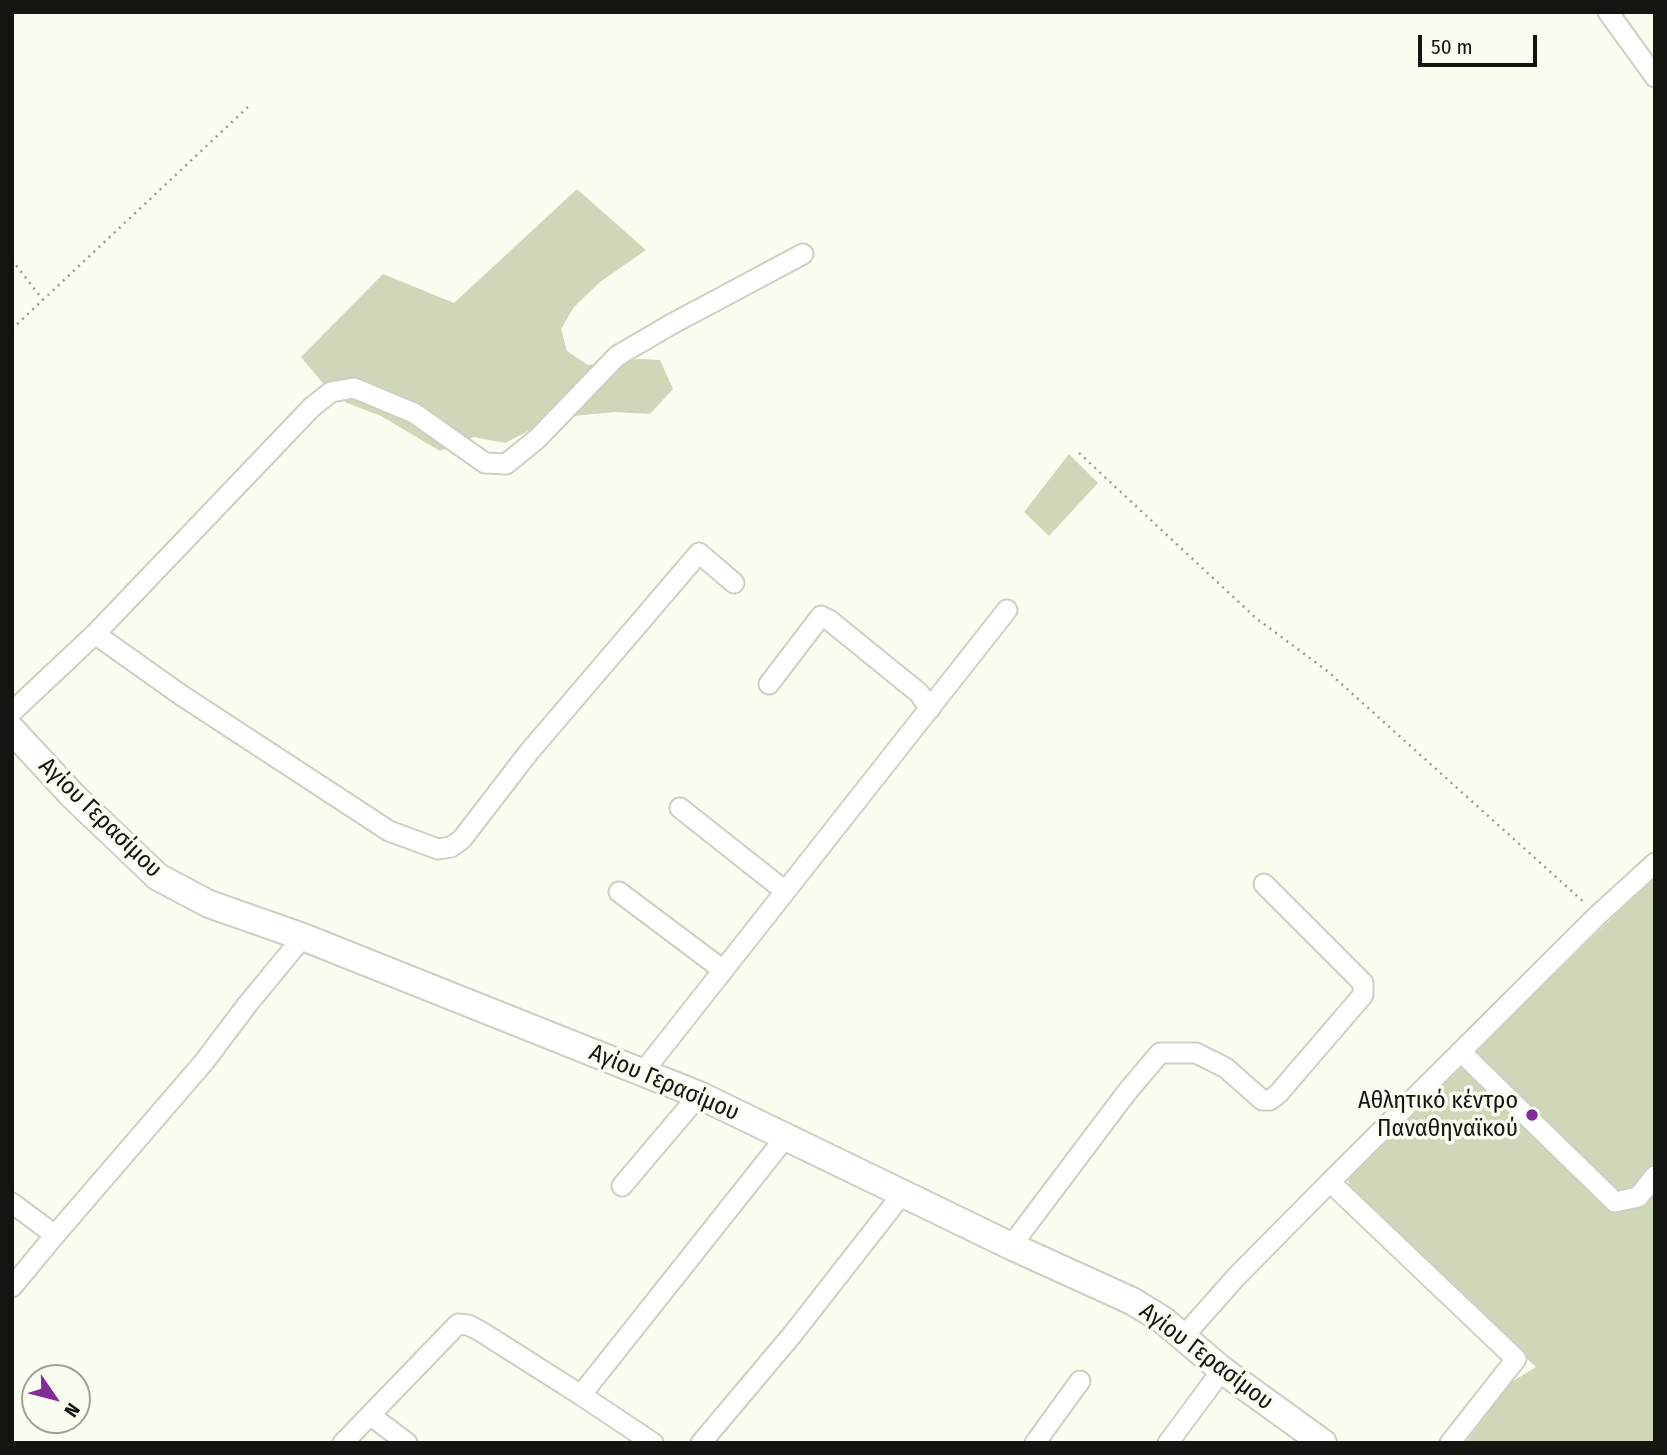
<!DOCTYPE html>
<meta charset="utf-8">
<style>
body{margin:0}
#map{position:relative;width:1667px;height:1455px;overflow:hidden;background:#fafef0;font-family:"Fira Sans Condensed",sans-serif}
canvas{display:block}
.frame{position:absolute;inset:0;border:14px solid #141511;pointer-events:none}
.north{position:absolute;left:21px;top:1364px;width:70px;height:70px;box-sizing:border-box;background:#fafef0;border:2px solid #9ea197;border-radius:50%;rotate:125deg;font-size:19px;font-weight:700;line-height:28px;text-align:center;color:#141511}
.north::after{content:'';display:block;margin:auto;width:24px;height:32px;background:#832b98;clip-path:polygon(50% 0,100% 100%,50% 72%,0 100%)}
.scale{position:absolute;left:1418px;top:35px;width:119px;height:32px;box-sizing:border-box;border:4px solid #141511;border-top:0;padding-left:9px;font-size:21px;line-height:24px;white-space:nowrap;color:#141511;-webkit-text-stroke:5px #fafef0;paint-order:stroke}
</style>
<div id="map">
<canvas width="1667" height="1455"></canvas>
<div class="frame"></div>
<div class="north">N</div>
<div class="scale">50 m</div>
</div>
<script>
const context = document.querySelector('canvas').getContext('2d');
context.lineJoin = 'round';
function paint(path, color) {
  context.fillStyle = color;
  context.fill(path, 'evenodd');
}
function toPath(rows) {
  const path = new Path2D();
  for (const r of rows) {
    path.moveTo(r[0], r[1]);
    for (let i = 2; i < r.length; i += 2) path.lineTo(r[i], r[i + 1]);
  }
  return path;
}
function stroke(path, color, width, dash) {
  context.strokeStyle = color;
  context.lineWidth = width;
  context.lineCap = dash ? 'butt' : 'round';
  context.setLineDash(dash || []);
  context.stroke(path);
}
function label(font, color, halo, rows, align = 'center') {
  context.font = font + ' "Fira Sans Condensed",sans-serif';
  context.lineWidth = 7;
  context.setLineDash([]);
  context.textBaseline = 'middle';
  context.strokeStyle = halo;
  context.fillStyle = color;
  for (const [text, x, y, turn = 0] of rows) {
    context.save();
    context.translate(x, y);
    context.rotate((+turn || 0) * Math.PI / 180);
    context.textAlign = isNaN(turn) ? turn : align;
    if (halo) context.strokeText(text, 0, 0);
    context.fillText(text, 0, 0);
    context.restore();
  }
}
const green = toPath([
 [577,189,646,250,600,282,574,307,561,329,567,351,588,365,639,359,660,360,673,389,650,414,615,412,543,419,530,430,505,443,474,437,440,451,381,416,347,403,326,387,301,357,383,274,454,303],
 [1069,454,1098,483,1049,536,1024,512],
 [1655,876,1655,1443,1465,1443,1510,1383,1536,1367,1352,1196,1348,1181,1356,1168]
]);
const path = toPath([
 [12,260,43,300],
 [12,329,250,105],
 [1079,453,1257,619,1326,670,1586,904]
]);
const street = toPath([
 [1608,12,1655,77],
 [95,634,312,407,331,392,354,388,414,413,485,463,506,464,537,439,617,356,670,325,803,254],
 [769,684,821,616,829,620,919,693,930,709],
 [12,712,95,634,181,695,389,831,438,849,451,847,462,839,529,752,699,553,734,583],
 [680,808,785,891],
 [619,892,723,970],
 [1462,1053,1615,1202,1638,1197,1655,1176],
 [643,1072,1007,610],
 [1330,1182,1598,915,1655,863],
 [622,1186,699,1095],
 [12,1203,55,1235,204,1062,247,1005,303,937],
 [1011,1246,1127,1092,1160,1053,1196,1053,1226,1068,1262,1100,1270,1100,1278,1094,1363,995,1363,983,1264,884],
 [12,1287,55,1235],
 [1182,1338,1237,1276,1330,1182,1516,1359,1450,1443],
 [370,1415,407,1443],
 [343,1443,458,1324,468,1325,480,1331,581,1395],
 [653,1443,581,1395,785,1138],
 [701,1443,792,1335,903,1193],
 [1035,1443,1080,1381],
 [1168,1443,1222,1370]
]);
const secondary = toPath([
 [12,730,73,796,158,877,209,904,303,937,699,1095,1011,1246,1132,1301,1163,1320,1222,1370,1323,1443]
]);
const markers = [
 [1532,1115,7,"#832b98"]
];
const streetNames = [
 ["Αγίου Γερασίμου",100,818,44],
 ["Αγίου Γερασίμου",664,1083,23],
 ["Αγίου Γερασίμου",1206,1357,37]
];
const poiNames = [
 ["Αθλητικό κέντρο",1518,1101],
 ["Παναθηναϊκού",1518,1129]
];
paint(green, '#ced7b7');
stroke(street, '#ccd0c3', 23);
stroke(secondary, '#ccd0c3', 30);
stroke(path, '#989b91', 2.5, [2, 5]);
stroke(street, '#fff', 19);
stroke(secondary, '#fff', 26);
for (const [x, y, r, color] of markers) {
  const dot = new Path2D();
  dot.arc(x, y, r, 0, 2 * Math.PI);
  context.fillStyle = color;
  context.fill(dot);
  stroke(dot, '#fafef0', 2.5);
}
label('24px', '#141511', '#fafef0', streetNames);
label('24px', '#141511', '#fafef0', poiNames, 'right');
</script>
